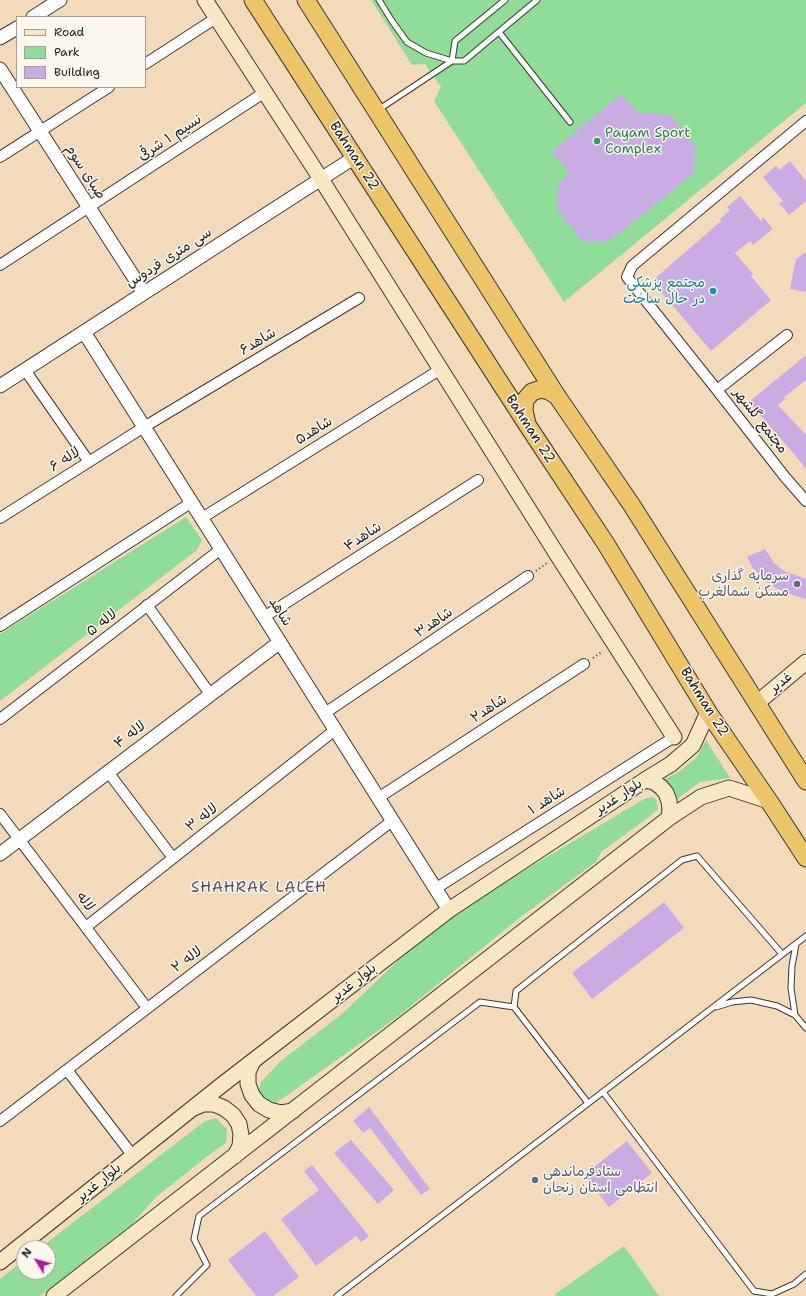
<!DOCTYPE html>
<meta charset="utf-8">
<style>
body{margin:0}
#map{position:relative;width:806px;height:1296px;overflow:hidden;background:#f3dabb;font-family:"Shantell Sans",sans-serif}
canvas{display:block}
.legend{position:absolute;left:16px;top:16px;width:130px;height:72px;box-sizing:border-box;background:#fbf7ec;border:1px solid #a29f99;margin:0;padding:5px 7px;list-style:none;font-size:12px;color:#1c1c1c}
.legend li{display:flex;align-items:center;gap:8px;height:20px}
.legend b{width:20px;border:1px solid #a29f99}
.north{position:absolute;left:16px;top:1240px;width:40px;height:40px;box-sizing:border-box;background:#fbf7ec;border:1px solid #a29f99;border-radius:50%;rotate:307deg;font-size:11px;font-weight:700;line-height:16px;text-align:center;color:#1c1c1c}
.north::after{content:'';display:block;margin:auto;width:14px;height:18px;background:#b5179e;clip-path:polygon(50% 0,100% 100%,50% 72%,0 100%)}
</style>
<div id="map">
<canvas width="806" height="1296"></canvas>
<ul class="legend">
<li><b style="height:5px;background:#f7e8c3"></b>Road</li>
<li><b style="height:11px;background:#90dd9a"></b>Park</li>
<li><b style="height:11px;background:#caace5"></b>Building</li>
</ul>
<div class="north">N</div>
</div>
<script>
const context = document.querySelector('canvas').getContext('2d');
context.lineJoin = 'round';
function paint(path, color) {
  context.fillStyle = color;
  context.fill(path, 'evenodd');
}
function toPath(rows) {
  const path = new Path2D();
  for (const r of rows) {
    path.moveTo(r[0], r[1]);
    for (let i = 2; i < r.length; i += 2) path.lineTo(r[i], r[i + 1]);
  }
  return path;
}
function stroke(path, color, width, dash) {
  context.strokeStyle = color;
  context.lineWidth = width;
  context.lineCap = dash ? 'butt' : 'round';
  context.setLineDash(dash || []);
  context.stroke(path);
}
function label(font, color, halo, rows, align = 'center') {
  context.font = font + ' "Shantell Sans","Playpen Sans Arabic",sans-serif';
  context.lineWidth = 3;
  context.setLineDash([]);
  context.textBaseline = 'middle';
  context.strokeStyle = halo;
  context.fillStyle = color;
  for (const [text, x, y, turn = 0] of rows) {
    context.save();
    context.translate(x, y);
    context.rotate((+turn || 0) * Math.PI / 180);
    context.textAlign = isNaN(turn) ? turn : align;
    if (halo) context.strokeText(text, 0, 0);
    context.fillText(text, 0, 0);
    context.restore();
  }
}
const green = toPath([
 [371,0,806,0,806,103,564,302,434,101,441,87,425,64,412,65],
 [186,517,202,540,197,550,0,701,0,634],
 [706,740,730,778,700,782,673,802,662,781,680,771,697,757],
 [652,797,656,799,658,809,649,817,601,852,596,862,522,916,396,1018,276,1103,264,1101,258,1093,261,1082,281,1061,343,1013,429,931,485,894,644,799],
 [216,1118,227,1129,226,1143,209,1155,156,1197,132,1224,40,1296,0,1296,0,1279,24,1260,24,1272,48,1272,48,1248,40,1248,205,1121],
 [624,1246,659,1296,556,1296,555,1294]
]);
const building = toPath([
 [621,94,637,113,671,115,696,146,694,173,609,241,583,242,557,210,558,183,570,173,552,152],
 [790,161,806,181,806,201,789,215,779,203,783,201,763,177,776,166,779,170],
 [740,196,761,221,763,217,773,229,753,245,750,241,735,253,753,274,751,276,771,300,711,351,652,281,721,221,720,219,730,210,727,207],
 [806,252,806,292,790,289,796,259],
 [806,355,806,380,784,397,785,399,778,405,806,435,806,469,795,455,749,402],
 [765,549,775,564,784,571,806,579,806,599,789,594,776,588,766,581,753,568,747,557],
 [664,902,684,928,592,999,572,973],
 [369,1107,430,1189,421,1195,370,1128,363,1133,353,1121],
 [351,1140,394,1190,378,1204,334,1153],
 [627,1141,652,1173,609,1207,584,1175],
 [312,1165,369,1236,361,1242,356,1236,316,1266,281,1219,319,1190,304,1171],
 [265,1231,299,1277,273,1296,256,1296,228,1260]
]);
const path = toPath([
 [536,571,547,563],
 [593,658,603,651]
]);
const service = toPath([
 [379,0,392,21,407,42,426,53,452,61],
 [499,32,570,122],
 [452,61,455,41,505,0],
 [378,110,452,61,464,61,537,0],
 [796,944,792,966,791,988,795,1015,806,1028],
 [716,1007,732,1002,751,1000,777,1006,795,1015],
 [603,1092,754,1291,772,1294,794,1284,806,1274],
 [588,1103,514,1007,516,991,682,860,697,856,782,954],
 [176,1296,207,1265,194,1239,199,1216,480,1002,514,1007],
 [337,1296,806,936]
]);
const minor = toPath([
 [145,64,216,18],
 [0,157,109,87],
 [0,265,265,92],
 [787,335,717,390,785,477,806,501],
 [25,370,89,462],
 [717,390,627,277,632,266,806,121],
 [0,518,144,427,359,298],
 [202,518,441,369],
 [147,605,210,694],
 [264,617,478,480],
 [0,626,192,502],
 [325,713,528,576],
 [0,719,221,549],
 [108,772,173,858],
 [378,798,584,664],
 [0,814,147,1008],
 [435,889,674,737],
 [86,927,335,730],
 [67,1070,133,1156],
 [0,1121,392,821]
]);
const tertiary = toPath([
 [33,17,60,0],
 [0,38,17,28],
 [0,69,144,293],
 [84,332,449,910],
 [0,386,355,157],
 [0,854,280,642]
]);
const secondary = toPath([
 [205,0,321,179,558,556,674,737],
 [757,703,806,662],
 [645,780,654,782,661,787,666,793,669,801,670,810,669,818],
 [253,1061,248,1072,248,1084,252,1095,259,1104,269,1110,281,1113,293,1111],
 [194,1108,203,1104,214,1104,224,1108,233,1115,239,1124,241,1135,240,1146,235,1156],
 [0,1262,223,1084,449,910,645,780,671,764,693,745,708,712],
 [54,1296,669,818,701,797,729,788,769,801]
]);
const trunk = toPath([
 [253,0,528,426,606,544,708,712,769,801,806,858],
 [306,0,557,396,631,504,806,781],
 [527,424,524,410,525,400,532,392,541,389,549,391,557,396]
]);
const markers = [
 [597,141,4,"#2e9e5b"],
 [713,291,4,"#0f9aa8"],
 [797,584,4,"#5c6f8a"],
 [535,1180,4,"#5c6f8a"]
];
const leisureNames = [
 ["Payam Sport",605,133],
 ["Complex",605,149]
];
const streetNames = [
 ["نسیم ۱ شرقی",170,138,-33],
 ["Bahman 22",354,156,57],
 ["صبای سوم",85,172,57],
 ["سی متری فردوس",169,258,-33],
 ["شاهد۶",258,342,-31],
 ["مجتمع گلشهر",760,421,52],
 ["Bahman 22",530,429,57],
 ["شاهد۵",314,431,-32],
 ["لاله ۶",65,460,-32],
 ["شاهد۴",363,537,-33],
 ["شاهد",280,612,58],
 ["لاله ۵",102,623,-38],
 ["شاهد۳",434,623,-34],
 ["غدیر",781,683,-39],
 ["Bahman 22",704,702,58],
 ["شاهد۲",489,709,-33],
 ["لاله ۴",130,735,-37],
 ["بلوار غدیر",619,797,-33],
 ["شاهد ۱",547,801,-32],
 ["لاله ۳",202,818,-38],
 ["لاله",85,902,53],
 ["لاله ۲",187,960,-37],
 ["بلوار غدیر",354,983,-38],
 ["بلوار غدیر",99,1183,-39]
];
const cultureNames = [
 ["مجتمع پزشکی",705,283],
 ["در حال ساخت",705,299]
];
const serviceNames = [
 ["سرمایه گذاری",789,576],
 ["مسکن شمالغرب",789,592],
 ["ستادفرماندهی",543,1172,"left"],
 ["انتظامی استان زنجان",543,1188,"left"]
];
const neighbourhoodNames = [
 ["SHAHRAK LALEH",259,888]
];
paint(green, '#90dd9a');
paint(building, '#caace5');
stroke(service, '#3c3834', 7);
stroke(minor, '#3c3834', 12);
stroke(tertiary, '#3c3834', 15);
stroke(secondary, '#3c3834', 17);
stroke(trunk, '#3c3834', 19);
stroke(path, '#3c3834', 2, [1, 3]);
stroke(service, '#fff', 5);
stroke(minor, '#fff', 10);
stroke(tertiary, '#fff', 13);
stroke(secondary, '#f7e8c3', 15);
stroke(trunk, '#ecc569', 17);
for (const [x, y, r, color] of markers) {
  const dot = new Path2D();
  dot.arc(x, y, r, 0, 2 * Math.PI);
  context.fillStyle = color;
  context.fill(dot);
  stroke(dot, '#fbf7ec', 1.5);
}
label('14px', '#27864d', '#fbf7ec', leisureNames, 'left');
label('14px', '#1c1c1c', '#fbf7ec', streetNames);
label('14px', '#0d838f', '#fbf7ec', cultureNames, 'right');
label('14px', '#4e5e75', '#fbf7ec', serviceNames, 'right');
context.letterSpacing = '1px';
label('15px', '#594e62', '#fbf7ec', neighbourhoodNames);
context.letterSpacing = '0px';
</script>
